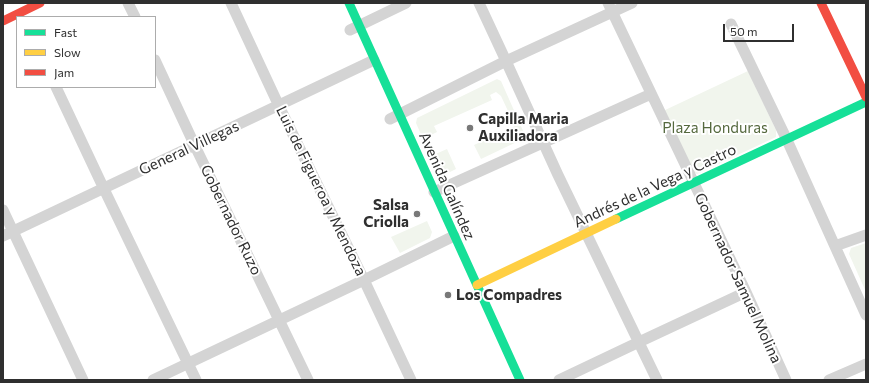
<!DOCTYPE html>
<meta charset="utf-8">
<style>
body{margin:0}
#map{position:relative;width:869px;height:383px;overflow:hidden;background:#fff;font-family:Commissioner,sans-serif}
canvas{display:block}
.frame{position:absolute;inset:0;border:4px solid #2f2f2f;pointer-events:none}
.legend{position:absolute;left:16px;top:16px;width:140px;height:72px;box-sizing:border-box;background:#fff;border:1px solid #acacac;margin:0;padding:5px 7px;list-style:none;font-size:12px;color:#2f2f2f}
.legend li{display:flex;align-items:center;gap:8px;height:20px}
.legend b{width:20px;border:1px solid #acacac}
.scale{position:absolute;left:723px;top:24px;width:71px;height:18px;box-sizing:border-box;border:2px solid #2f2f2f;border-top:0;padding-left:5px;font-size:12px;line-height:14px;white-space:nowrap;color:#2f2f2f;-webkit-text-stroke:3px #fff;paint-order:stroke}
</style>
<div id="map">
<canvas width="869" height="383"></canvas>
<div class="frame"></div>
<ul class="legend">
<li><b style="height:5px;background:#16e098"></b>Fast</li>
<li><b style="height:5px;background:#ffcf43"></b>Slow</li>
<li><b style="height:5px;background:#f24e42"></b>Jam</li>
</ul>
<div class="scale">50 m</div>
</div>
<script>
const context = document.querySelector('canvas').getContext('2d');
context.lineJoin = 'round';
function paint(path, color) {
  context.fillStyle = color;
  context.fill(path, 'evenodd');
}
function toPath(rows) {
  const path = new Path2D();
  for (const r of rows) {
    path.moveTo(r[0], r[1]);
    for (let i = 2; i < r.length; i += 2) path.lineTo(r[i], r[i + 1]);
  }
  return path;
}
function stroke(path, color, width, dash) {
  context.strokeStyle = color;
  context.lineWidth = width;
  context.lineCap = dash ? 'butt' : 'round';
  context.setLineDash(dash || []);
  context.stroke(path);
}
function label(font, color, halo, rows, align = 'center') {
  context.font = font + ' Commissioner,sans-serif';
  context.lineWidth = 4;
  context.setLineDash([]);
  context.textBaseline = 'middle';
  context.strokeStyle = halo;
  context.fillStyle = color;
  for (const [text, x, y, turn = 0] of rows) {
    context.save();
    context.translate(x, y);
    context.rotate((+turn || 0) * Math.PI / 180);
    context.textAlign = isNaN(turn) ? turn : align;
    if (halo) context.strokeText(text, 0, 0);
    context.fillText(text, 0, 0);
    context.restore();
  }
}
const green = toPath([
 [748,71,776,130,776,137,697,174,692,171,663,111],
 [497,79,501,81,524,133,523,139,481,159,474,145,515,126,501,96,496,92,490,95,492,100,434,126,437,132,423,139,416,123,417,118],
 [447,149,456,169,442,176,439,174,431,156],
 [427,221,432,232,430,238,400,253,391,237],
 [866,243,866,292,849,254,851,248]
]);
const street = toPath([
 [128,3,135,17],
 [231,3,279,106,364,280,411,380],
 [479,3,506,61,558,175,657,380],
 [608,3,746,292,786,380],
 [731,24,787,140,866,315],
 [350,30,406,3],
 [155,60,195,146,308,380],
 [56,87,104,189,196,380],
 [390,119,506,61,632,3],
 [434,192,651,94],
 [3,210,83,380],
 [3,236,374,60],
 [835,246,866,235],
 [153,380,364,280,454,236],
 [559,380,639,342,746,292],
 [829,380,866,364]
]);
const fast = toPath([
 [349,3,520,380],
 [616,219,866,102]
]);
const slow = toPath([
 [477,285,616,219]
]);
const jam = toPath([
 [821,3,866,97],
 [3,21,40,3]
]);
const markers = [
 [470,128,4,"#787878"],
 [417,214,4,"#787878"],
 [448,295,4,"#787878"]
];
const poiNames = [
 ["Capilla Maria",478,119],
 ["Auxiliadora",478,136],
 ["Salsa",409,205,"right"],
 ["Criolla",409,222,"right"],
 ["Los Compadres",456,295]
];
const parkNames = [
 ["Plaza Honduras",715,128]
];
const streetNames = [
 ["General Villegas",189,148,-25],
 ["Avenida Galíndez",447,186,66],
 ["Andrés de la Vega y Castro",655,186,-25],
 ["Luis de Figueroa y Mendoza",321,191,64],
 ["Gobernador Ruzo",231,220,64],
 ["Gobernador Samuel Molina",738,278,65]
];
paint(green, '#f1f5ed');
stroke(street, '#d4d4d4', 11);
stroke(fast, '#16e098', 9);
stroke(slow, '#ffcf43', 9);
stroke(jam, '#f24e42', 9);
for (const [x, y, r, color] of markers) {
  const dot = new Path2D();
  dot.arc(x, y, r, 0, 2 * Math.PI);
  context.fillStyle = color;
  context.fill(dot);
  stroke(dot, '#fff', 1.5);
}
label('bold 15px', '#2f2f2f', '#fff', poiNames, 'left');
label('15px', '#55693e', '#fff', parkNames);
label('15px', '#2f2f2f', '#fff', streetNames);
</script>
